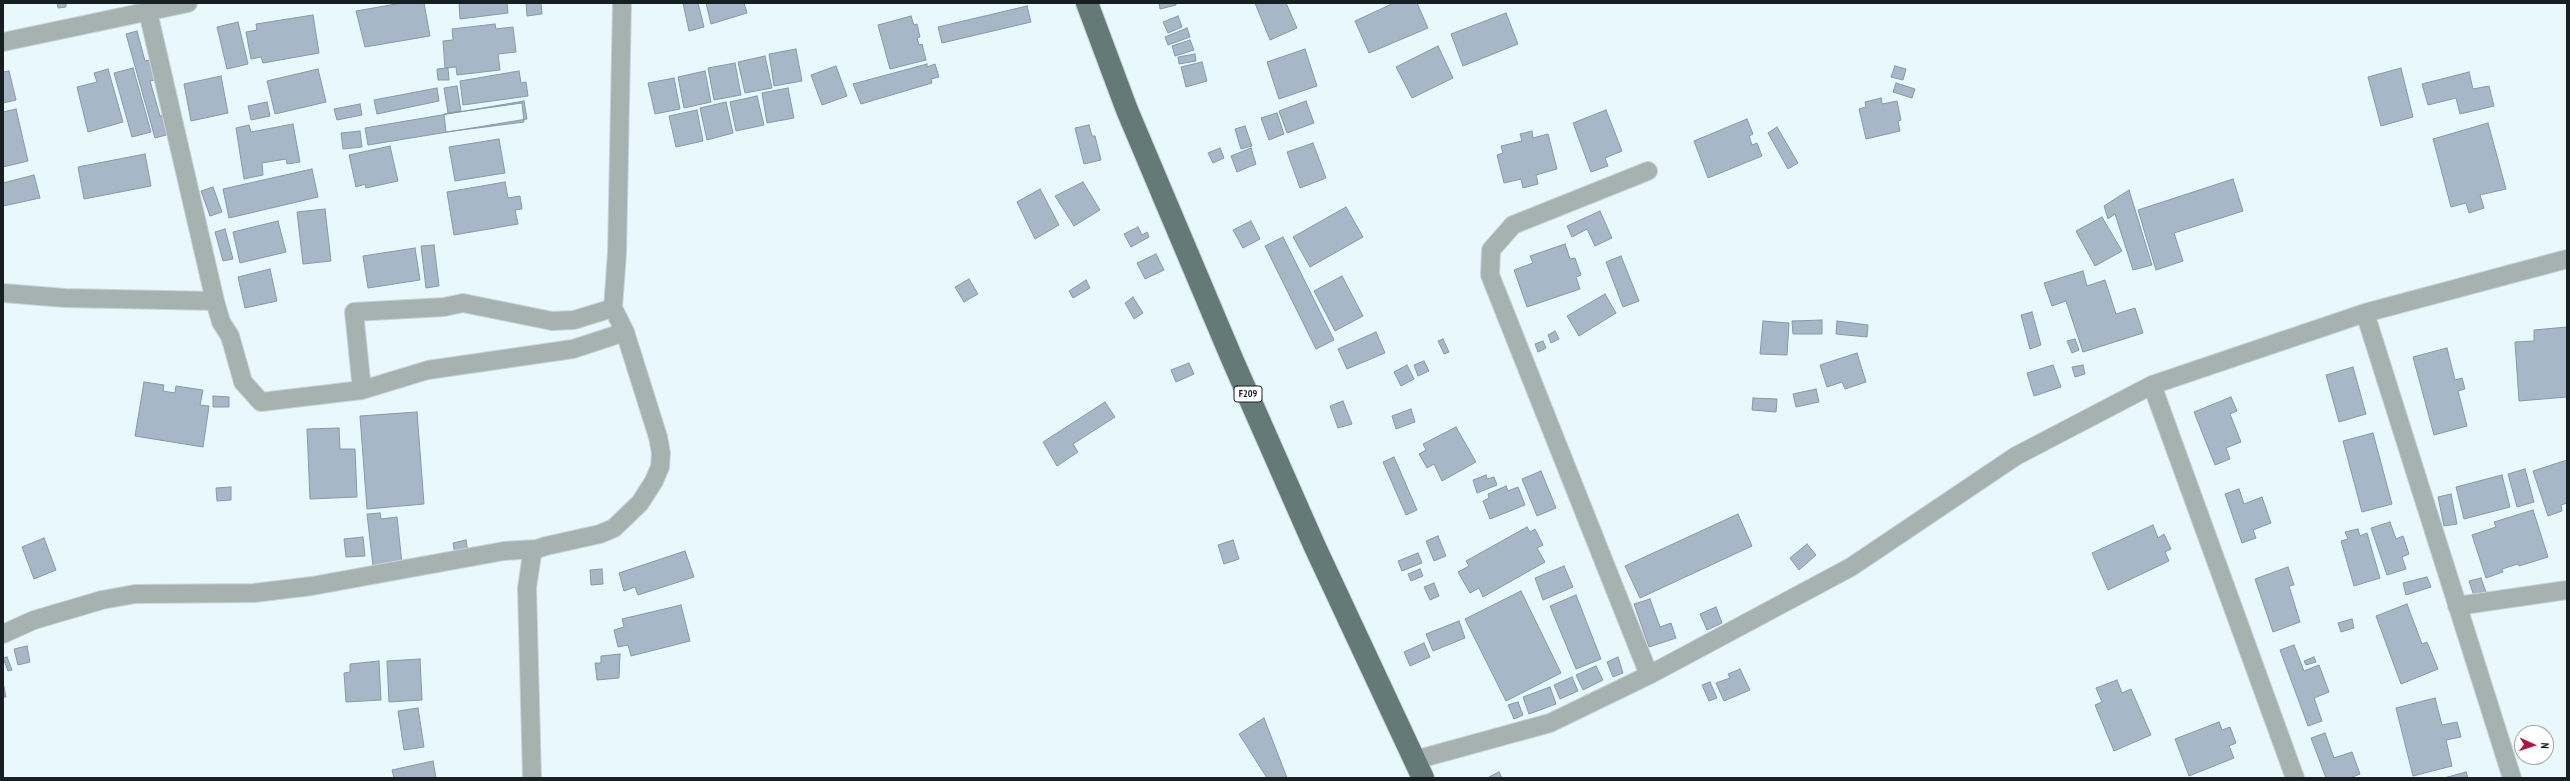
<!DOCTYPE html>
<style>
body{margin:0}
#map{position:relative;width:2570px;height:781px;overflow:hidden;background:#e8f8fd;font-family:"PT Sans Narrow",sans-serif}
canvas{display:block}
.frame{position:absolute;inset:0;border:4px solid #162023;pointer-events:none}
.north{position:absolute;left:2514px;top:725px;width:40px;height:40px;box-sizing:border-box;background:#fff;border:1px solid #a2a6a7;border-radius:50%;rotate:93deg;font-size:11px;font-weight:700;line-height:16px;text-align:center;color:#162023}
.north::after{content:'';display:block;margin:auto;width:14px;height:18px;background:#ab163d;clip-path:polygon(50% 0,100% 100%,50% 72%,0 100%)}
</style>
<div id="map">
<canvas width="2570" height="781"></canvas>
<div class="frame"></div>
<div class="north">N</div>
</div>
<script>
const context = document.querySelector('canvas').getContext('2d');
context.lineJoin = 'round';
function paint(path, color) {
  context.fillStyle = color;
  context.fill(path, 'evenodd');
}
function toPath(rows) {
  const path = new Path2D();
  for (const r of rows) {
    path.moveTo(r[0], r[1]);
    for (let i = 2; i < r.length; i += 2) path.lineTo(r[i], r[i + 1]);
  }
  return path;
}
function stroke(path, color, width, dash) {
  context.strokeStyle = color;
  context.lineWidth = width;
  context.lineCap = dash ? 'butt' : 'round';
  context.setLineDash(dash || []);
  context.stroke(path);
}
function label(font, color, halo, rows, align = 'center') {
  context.font = font + ' "PT Sans Narrow",sans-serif';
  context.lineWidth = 4;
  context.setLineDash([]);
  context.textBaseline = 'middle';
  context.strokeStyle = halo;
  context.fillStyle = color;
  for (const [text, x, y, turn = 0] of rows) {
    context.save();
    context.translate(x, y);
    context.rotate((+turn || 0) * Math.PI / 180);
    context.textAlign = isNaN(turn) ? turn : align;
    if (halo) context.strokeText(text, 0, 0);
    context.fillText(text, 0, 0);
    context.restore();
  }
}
const building = toPath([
 [57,3,66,3,66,7,58,8,57,3],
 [402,3,424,3,430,36,365,47,356,11,402,3],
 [459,3,507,3,508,13,460,19,459,3],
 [526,3,541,3,542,14,527,16,526,3],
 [683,3,698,3,704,27,689,31,683,3],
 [706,3,744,3,747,13,711,24,706,3],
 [1159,3,1176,3,1176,5,1160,9,1159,3],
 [1255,3,1286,3,1297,28,1270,40,1255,3],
 [1394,3,1417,3,1428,28,1369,53,1355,21,1394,3],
 [1027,6,1031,22,942,43,938,27,1027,6],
 [1506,13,1518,44,1463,66,1451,34,1506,13],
 [313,15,319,53,263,63,261,57,251,59,246,32,257,30,256,24,313,15],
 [911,16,914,25,917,24,920,37,917,38,919,45,922,44,926,60,890,69,878,25,911,16],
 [1178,16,1182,27,1168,33,1163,22,1178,16],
 [238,22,248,64,227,69,217,27,238,22],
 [495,24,496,29,513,27,516,52,498,54,500,70,457,75,456,67,445,68,443,41,453,40,452,29,495,24],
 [1187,28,1190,37,1168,45,1165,37,1187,28],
 [137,31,145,61,150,60,155,80,150,81,160,116,165,115,170,134,155,138,126,34,137,31],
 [1190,40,1194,50,1175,56,1172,46,1190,40],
 [1438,46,1453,78,1412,98,1396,67,1438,46],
 [796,49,802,81,774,86,769,54,796,49],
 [1305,49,1317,86,1279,99,1267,62,1305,49],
 [1195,54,1196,61,1179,64,1178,57,1195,54],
 [765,56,772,88,745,93,738,62,765,56],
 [1202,62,1207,81,1186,87,1181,67,1202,62],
 [735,63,741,95,714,100,708,68,735,63],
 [927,64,927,67,935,64,939,77,931,79,932,83,861,104,853,84,927,64],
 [836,66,847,96,822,105,811,75,836,66],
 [1895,66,1906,69,1903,80,1891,77,1895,66],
 [133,68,151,132,132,137,114,73,133,68],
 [448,68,449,80,438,80,437,69,448,68],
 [2401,68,2413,117,2381,126,2368,77,2401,68],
 [108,69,123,122,88,132,77,87,97,82,94,73,108,69],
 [318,69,326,102,275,114,267,81,318,69],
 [9,71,16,100,3,103,3,72,9,71],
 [519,71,521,83,526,82,528,96,463,105,460,81,519,71],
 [705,71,711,102,684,108,678,77,705,71],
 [2469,72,2473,89,2489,86,2494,106,2460,114,2456,98,2428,105,2422,84,2469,72],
 [221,76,228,113,191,121,184,84,221,76],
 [674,78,680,109,655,114,648,83,674,78],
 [1896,83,1915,89,1912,98,1893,92,1896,83],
 [457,86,461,111,448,113,444,88,457,86],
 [437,88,439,101,377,114,374,100,437,88],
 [788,88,794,118,767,123,762,93,788,88],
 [757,96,764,125,736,131,730,102,757,96],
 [1881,98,1882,104,1897,101,1901,120,1898,121,1900,131,1866,139,1859,109,1866,107,1865,102,1881,98],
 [524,101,527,119,368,145,365,128,524,101],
 [1306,101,1314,123,1287,133,1279,111,1306,101],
 [267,102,270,116,251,120,248,106,267,102],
 [726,102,733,133,707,140,700,108,726,102],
 [522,103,524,122,446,132,444,114,522,103],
 [360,104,362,115,337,120,334,109,360,104],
 [16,109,28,161,3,167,3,112,16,109],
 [697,110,703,141,676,147,669,116,697,110],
 [1606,110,1622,151,1605,158,1608,166,1591,172,1573,123,1606,110],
 [1277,113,1284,134,1269,140,1261,118,1277,113],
 [1747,119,1753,134,1749,136,1752,145,1757,143,1762,156,1708,178,1694,141,1747,119],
 [2488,123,2506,189,2480,195,2484,208,2469,213,2466,203,2451,207,2433,139,2488,123],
 [293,124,300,162,287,164,286,159,262,163,263,175,244,179,236,128,249,125,251,132,293,124],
 [1089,125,1092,136,1095,136,1101,160,1084,164,1075,128,1089,125],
 [1245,126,1252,146,1241,149,1235,129,1245,126],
 [1777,127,1798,163,1788,169,1768,133,1777,127],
 [360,131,362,147,343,149,341,133,360,131],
 [1532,131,1533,138,1548,134,1557,169,1536,175,1538,184,1523,188,1521,179,1504,183,1497,155,1503,153,1501,146,1522,141,1520,134,1532,131],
 [499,139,505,173,455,181,449,147,499,139],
 [1313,143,1326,178,1300,188,1287,152,1313,143],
 [390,146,398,181,366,188,365,184,356,187,349,155,390,146],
 [1220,148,1224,158,1213,163,1208,153,1220,148],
 [1251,148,1256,164,1237,172,1231,156,1251,148],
 [145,154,151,186,84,199,78,167,145,154],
 [312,169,318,197,229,218,223,189,312,169],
 [34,175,40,198,3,206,3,183,34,175],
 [2233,179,2243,211,2174,233,2183,261,2156,270,2138,210,2233,179],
 [505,182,508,198,520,196,522,209,515,210,518,224,454,235,447,192,505,182],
 [1083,182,1100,210,1074,226,1055,196,1083,182],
 [213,187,222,212,210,216,201,191,213,187],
 [1040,189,1059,225,1035,239,1017,202,1040,189],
 [2129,190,2152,265,2133,270,2115,214,2108,219,2104,206,2129,190],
 [1346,207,1363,237,1310,267,1293,237,1346,207],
 [325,209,331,261,303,264,297,212,325,209],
 [1600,211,1612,238,1595,246,1587,229,1572,237,1567,226,1600,211],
 [2102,217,2122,251,2095,266,2076,231,2102,217],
 [278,221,286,252,240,263,233,232,278,221],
 [1251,221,1260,239,1243,248,1233,230,1251,221],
 [1138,227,1142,235,1147,232,1149,237,1131,247,1124,234,1138,227],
 [225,229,233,259,223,261,215,232,225,229],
 [1283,237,1334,340,1316,349,1265,246,1283,237],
 [1565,244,1570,259,1575,258,1581,275,1576,277,1580,289,1527,307,1514,270,1533,263,1530,256,1565,244],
 [434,245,439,286,426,288,421,246,434,245],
 [415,248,420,280,368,288,363,256,415,248],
 [1156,254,1164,270,1145,279,1137,263,1156,254],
 [1621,256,1639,301,1623,307,1606,262,1621,256],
 [270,269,277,301,245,308,238,277,270,269],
 [2083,271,2087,286,2105,280,2116,314,2135,308,2143,333,2083,352,2066,301,2052,306,2044,283,2083,271],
 [1342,276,1363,316,1335,331,1314,291,1342,276],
 [969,279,978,294,964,302,955,287,969,279],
 [1086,280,1090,288,1073,298,1069,291,1086,280],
 [1605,294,1616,313,1579,336,1567,316,1605,294],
 [1133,297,1143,313,1134,319,1125,303,1133,297],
 [2032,312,2041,345,2030,349,2021,315,2032,312],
 [1822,320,1822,334,1793,334,1792,321,1822,320],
 [1763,321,1789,323,1787,355,1760,354,1763,321],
 [1837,321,1868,325,1867,337,1836,334,1837,321],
 [2567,327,2567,397,2519,401,2515,342,2534,341,2534,330,2567,327],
 [1555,331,1559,339,1551,343,1548,335,1555,331],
 [1376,332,1385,353,1347,369,1338,349,1376,332],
 [1443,339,1449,352,1444,354,1438,341,1443,339],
 [2075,339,2079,350,2072,353,2067,341,2075,339],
 [1543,341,1546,348,1538,352,1535,344,1543,341],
 [2447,348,2455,380,2462,378,2465,389,2458,391,2467,426,2434,435,2413,357,2447,348],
 [1857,353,1866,382,1845,389,1842,382,1827,387,1820,365,1857,353],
 [1424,361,1429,371,1418,376,1414,365,1424,361],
 [1189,363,1194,374,1176,382,1171,370,1189,363],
 [1407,365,1414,379,1401,386,1394,372,1407,365],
 [2053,365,2061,387,2034,396,2027,373,2053,365],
 [2083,365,2085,374,2075,377,2072,367,2083,365],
 [2353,367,2366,414,2339,422,2326,375,2353,367],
 [144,382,164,385,163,391,175,393,176,386,203,390,200,405,209,406,203,447,135,436,144,382],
 [1816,389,1819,402,1796,407,1793,394,1816,389],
 [213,396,229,397,229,407,213,407,213,396],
 [2231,397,2237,411,2230,414,2241,442,2226,448,2230,459,2215,465,2194,412,2231,397],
 [1753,398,1777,399,1776,412,1752,410,1753,398],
 [1343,401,1352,424,1338,428,1330,406,1343,401],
 [1105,402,1115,417,1073,444,1078,452,1057,466,1043,442,1105,402],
 [1411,409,1415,422,1396,429,1392,416,1411,409],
 [417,412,424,504,367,509,360,416,417,412],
 [1456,427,1476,462,1442,481,1434,464,1427,468,1419,454,1426,450,1423,444,1456,427],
 [339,428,340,449,355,449,357,497,310,499,307,429,339,428],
 [2373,433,2392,504,2362,512,2343,441,2373,433],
 [1394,457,1417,510,1406,515,1383,462,1394,457],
 [2567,460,2567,503,2561,505,2562,511,2548,516,2533,471,2567,460],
 [2525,469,2534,502,2517,507,2508,474,2525,469],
 [1541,471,1556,508,1537,516,1522,479,1541,471],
 [1486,475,1487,479,1494,477,1497,485,1477,493,1473,480,1486,475],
 [2502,475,2510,507,2464,519,2456,487,2502,475],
 [1506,486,1508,491,1518,487,1525,505,1490,519,1483,501,1489,498,1488,494,1506,486],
 [231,487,231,500,217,501,216,488,231,487],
 [2239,489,2244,504,2262,497,2271,523,2253,530,2256,538,2242,543,2225,494,2239,489],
 [2451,494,2457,524,2444,526,2438,497,2451,494],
 [2533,510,2548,557,2519,566,2518,564,2502,569,2503,572,2486,578,2472,535,2496,527,2494,522,2533,510],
 [380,513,381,519,397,517,402,563,373,566,367,514,380,513],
 [1738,514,1752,546,1640,598,1625,566,1738,514],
 [2390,522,2396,539,2403,536,2409,554,2402,557,2406,569,2387,575,2371,528,2390,522],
 [2153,525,2158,538,2164,534,2171,549,2165,552,2169,561,2108,590,2092,553,2153,525],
 [1527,527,1530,532,1535,529,1543,545,1537,548,1545,562,1483,597,1479,588,1470,593,1458,572,1469,566,1466,561,1527,527],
 [2358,529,2360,536,2367,533,2380,578,2354,586,2341,541,2348,539,2345,532,2358,529],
 [1438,536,1446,556,1434,561,1426,541,1438,536],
 [363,537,365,556,346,557,344,539,363,537],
 [44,538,56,570,34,579,22,547,44,538],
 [466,540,468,553,455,555,453,543,466,540],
 [1233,540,1239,559,1224,564,1218,545,1233,540],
 [1807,544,1816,555,1799,570,1790,558,1807,544],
 [685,551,694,577,638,595,635,587,624,591,619,573,685,551],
 [1418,553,1422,563,1402,571,1398,561,1418,553],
 [1564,566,1573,587,1543,600,1535,578,1564,566],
 [2288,567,2294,585,2289,586,2300,622,2273,632,2255,579,2288,567],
 [602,569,603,584,591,585,590,570,602,569],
 [1420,569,1423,576,1411,581,1408,574,1420,569],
 [2427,577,2431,587,2406,595,2403,583,2427,577],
 [2481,578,2486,592,2474,596,2469,581,2481,578],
 [1434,583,1439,596,1430,600,1424,587,1434,583],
 [1521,591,1561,673,1506,701,1465,619,1521,591],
 [1576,595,1601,659,1576,669,1550,606,1576,595],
 [1650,599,1660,627,1671,623,1676,638,1649,647,1634,604,1650,599],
 [2407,604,2422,644,2427,642,2438,669,2401,684,2376,616,2407,604],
 [681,605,690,641,631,656,628,645,618,647,614,630,624,627,622,619,681,605],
 [1716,607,1722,623,1707,630,1700,614,1716,607],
 [2352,619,2354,628,2341,632,2338,623,2352,619],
 [1459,621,1465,638,1433,651,1426,634,1459,621],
 [1424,643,1430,657,1410,666,1404,652,1424,643],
 [2294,645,2304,671,2319,665,2329,692,2314,698,2322,721,2308,726,2280,650,2294,645],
 [27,646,30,662,18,665,14,649,27,646],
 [620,654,619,678,597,680,595,663,601,663,601,656,620,654],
 [7,657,12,670,8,671,3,658,7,657],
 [1618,657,1623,673,1613,677,1607,662,1618,657],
 [2314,657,2316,662,2306,665,2304,661,2314,657],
 [420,659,422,700,389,702,387,661,420,659],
 [379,661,381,700,346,702,344,673,350,672,350,664,379,661],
 [1596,666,1603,680,1583,690,1576,675,1596,666],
 [1740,669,1750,690,1724,701,1716,683,1730,678,1728,674,1740,669],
 [1572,677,1578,691,1560,699,1554,685,1572,677],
 [2117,680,2122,693,2131,689,2151,735,2114,751,2095,705,2102,702,2096,688,2117,680],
 [3,682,6,697,3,697,3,682],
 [1710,682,1717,698,1709,701,1702,685,1710,682],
 [1550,687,1556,704,1529,714,1523,697,1550,687],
 [2435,698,2442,725,2457,722,2461,737,2446,740,2452,766,2413,776,2396,708,2435,698],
 [1518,702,1523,715,1514,719,1508,705,1518,702],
 [418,708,424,747,404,750,398,711,418,708],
 [1264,718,1287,778,1267,778,1239,734,1264,718],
 [2219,722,2222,730,2230,727,2236,743,2229,746,2234,758,2189,776,2175,739,2219,722],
 [2325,733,2334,758,2352,752,2360,774,2350,778,2326,778,2311,738,2325,733],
 [433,761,436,778,394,778,392,770,433,761],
 [1499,772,1502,778,1489,778,1489,777,1499,772],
 [2466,772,2468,778,2444,778,2466,772]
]);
const minor = toPath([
 [148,12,215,301],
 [3,42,188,3],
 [1648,171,1513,225,1491,250,1490,275,1649,675],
 [3,293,65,298,215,301,221,322,230,336,243,382,261,402,362,390,354,312,444,307,463,303,552,321,574,320,613,308],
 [2365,313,2512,778],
 [2152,385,2295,778],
 [362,390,428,370,573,349,625,332],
 [2457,606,2567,590],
 [3,634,34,620,102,600,135,594,254,593,312,586,504,551,537,549],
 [1415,760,1550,723,1649,675,1851,567,2016,456,2152,385,2365,313,2567,259],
 [532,778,527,588,532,554,537,549,546,546,600,534,614,528,640,503,654,481,660,467,661,453,658,437,625,332,613,308,617,253,622,3]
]);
const primary = toPath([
 [1087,3,1127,110,1233,361,1315,547,1423,778]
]);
const shields = [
 [1248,394,28]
];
const shieldNames = [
 ["F209",1248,394]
];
paint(building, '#a7b7c8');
stroke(building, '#8898a8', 1);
stroke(minor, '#c6d5da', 20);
stroke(primary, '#c6d5da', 24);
stroke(minor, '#a6b2b0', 18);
stroke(primary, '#647a77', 22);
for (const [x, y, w] of shields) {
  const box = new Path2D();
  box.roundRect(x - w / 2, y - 8, w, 16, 3);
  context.fillStyle = '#fff';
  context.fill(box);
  stroke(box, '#162023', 1);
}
label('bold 10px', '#162023', null, shieldNames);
</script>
